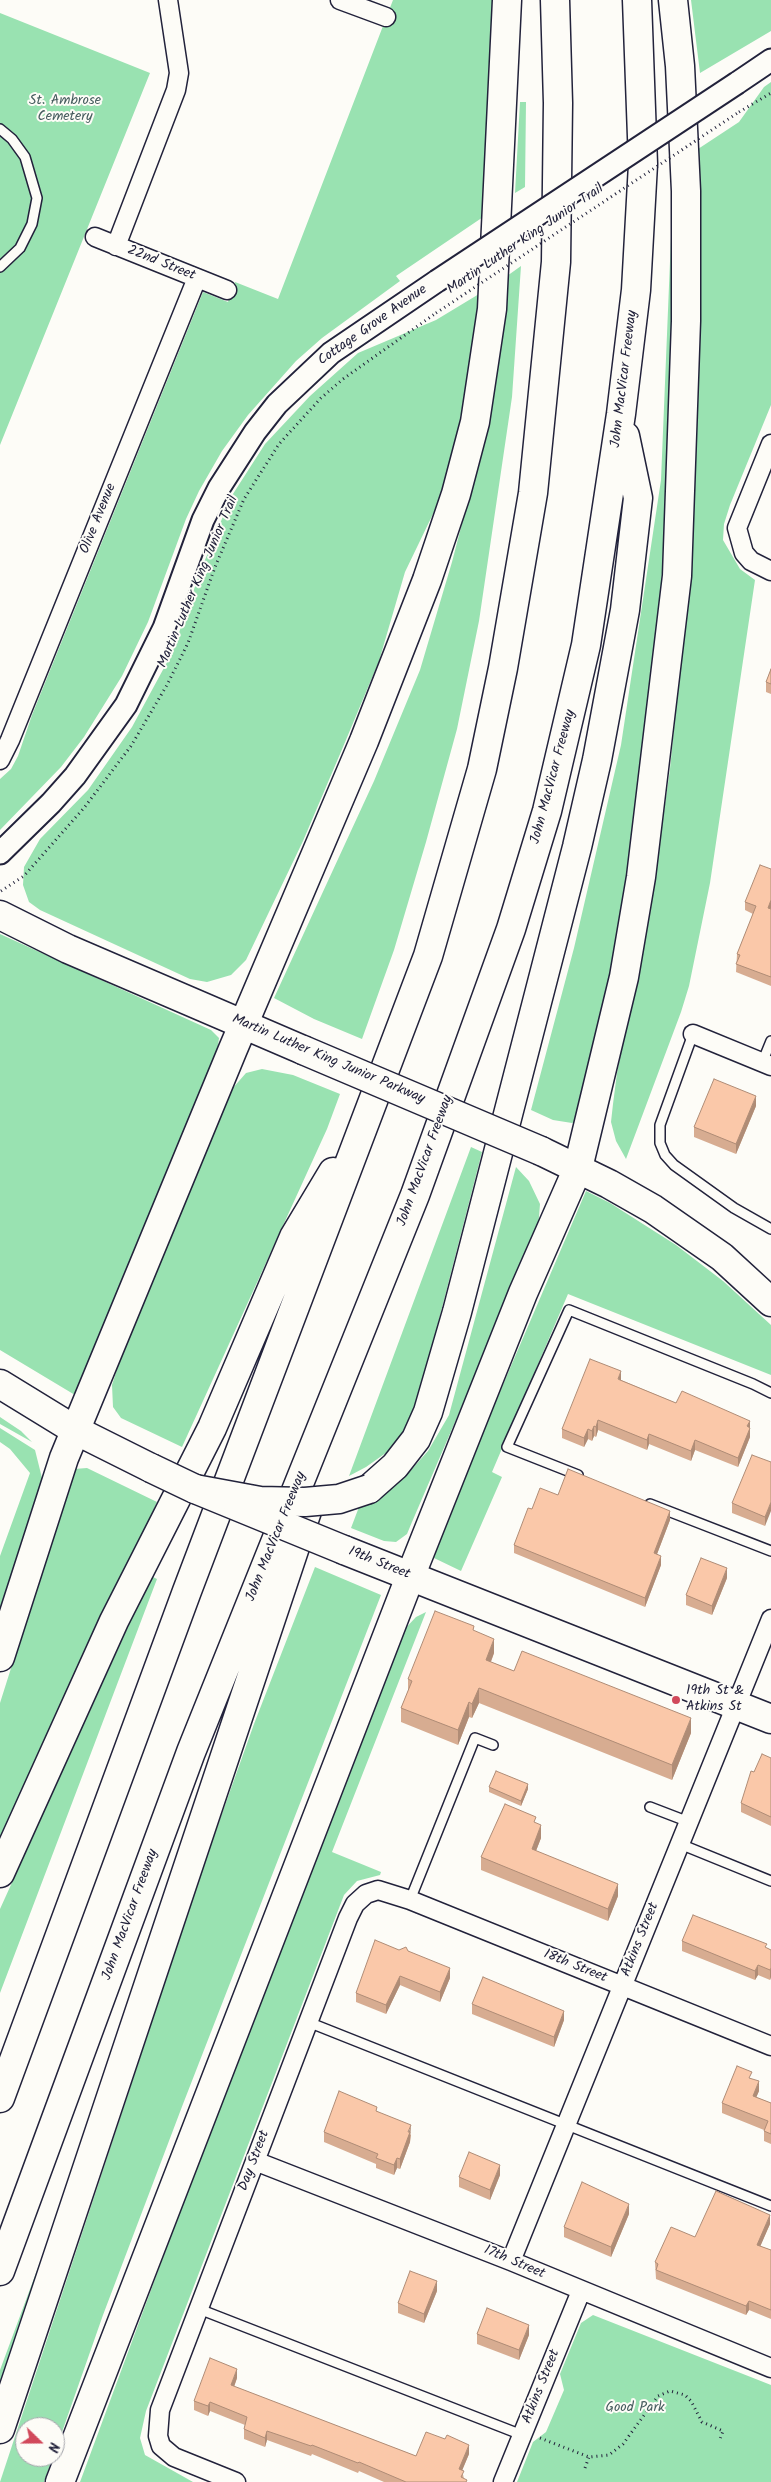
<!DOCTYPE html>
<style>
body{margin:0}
#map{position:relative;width:771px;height:2482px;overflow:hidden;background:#fdfcf7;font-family:Kalam,sans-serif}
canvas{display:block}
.north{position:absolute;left:15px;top:2417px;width:50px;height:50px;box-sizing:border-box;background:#fdfcf7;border:1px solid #a5a5ac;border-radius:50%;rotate:112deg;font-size:14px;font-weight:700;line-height:20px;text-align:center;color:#22223b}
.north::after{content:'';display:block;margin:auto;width:18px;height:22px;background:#d1495b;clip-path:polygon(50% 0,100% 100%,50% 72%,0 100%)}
</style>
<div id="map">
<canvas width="771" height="2482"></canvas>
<div class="north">N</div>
</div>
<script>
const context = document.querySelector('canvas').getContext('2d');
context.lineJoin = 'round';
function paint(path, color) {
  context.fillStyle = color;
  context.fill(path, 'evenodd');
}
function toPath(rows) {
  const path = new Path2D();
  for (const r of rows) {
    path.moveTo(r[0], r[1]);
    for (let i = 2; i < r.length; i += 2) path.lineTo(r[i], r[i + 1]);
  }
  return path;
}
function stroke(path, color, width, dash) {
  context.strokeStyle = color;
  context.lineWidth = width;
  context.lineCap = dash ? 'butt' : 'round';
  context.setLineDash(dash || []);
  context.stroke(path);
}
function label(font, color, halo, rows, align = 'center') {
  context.font = font + ' Kalam,sans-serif';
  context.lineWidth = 4;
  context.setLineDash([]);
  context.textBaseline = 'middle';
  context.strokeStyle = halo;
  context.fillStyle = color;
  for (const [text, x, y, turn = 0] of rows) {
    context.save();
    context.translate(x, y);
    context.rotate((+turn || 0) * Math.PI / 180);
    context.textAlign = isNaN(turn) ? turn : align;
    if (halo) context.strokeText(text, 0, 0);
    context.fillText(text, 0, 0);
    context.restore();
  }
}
const green = toPath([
 [393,0,497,0,489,213,396,276,400,281,322,338,296,361,248,415,222,451,199,491,186,519,148,622,122,676,84,737,61,767,0,830,0,779,11,769,18,756,32,715,203,292,228,302,235,282,278,299],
 [691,0,771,0,771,31,700,73],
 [0,13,150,73,0,445],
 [771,82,771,405,730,505,724,524,723,540,740,569,755,580,710,883,689,986,681,1012,626,1159,616,1141,611,1122,613,1104,617,1073,654,882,670,769,688,585,700,333,698,149,739,122,764,87],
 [520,102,526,102,525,187,515,193],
 [671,237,673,356,665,531,654,682,628,880,600,1035,581,1120,572,1123,553,1120,531,1110,574,948,621,745,661,480],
 [521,266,512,397,479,621,457,729,426,842,394,950,362,1039,314,1019,274,998,374,781,420,670,452,562,478,462,507,276],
 [479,294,470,361,454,455,445,489,405,572,379,661,343,747,303,841,246,960,231,975,207,982,190,979,40,910,29,902,23,885,24,867,40,839,88,790,132,727,172,653,200,572,231,497,265,444,310,396,358,353,436,320],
 [0,934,211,1030,219,1038,217,1052,78,1393,75,1395,0,1350],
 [262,1069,293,1075,340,1094,327,1129,182,1447,121,1418,113,1407,112,1385,120,1360,232,1089,246,1073],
 [471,1147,482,1152,416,1409,405,1430,390,1450,366,1467,349,1476],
 [516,1167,529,1181,540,1204,538,1229,412,1522,407,1534,396,1542,384,1541,351,1528,359,1507,375,1500,403,1479,428,1451,449,1415],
 [586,1191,610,1203,676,1245,723,1281,771,1325,771,1375,568,1294,492,1472,502,1477,461,1571,434,1558,432,1553,436,1541],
 [0,1417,21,1431,32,1442,0,1424],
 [0,1428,35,1450,42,1478,37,1502,0,1619,0,1556,30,1473,10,1449,0,1442],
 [87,1468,157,1502,0,1847,0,1703,74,1469],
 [315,1567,381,1595,183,2104,103,2315,55,2452,55,2427,25,2427,25,2457,53,2457,44,2482,0,2482,203,1867,254,1724],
 [151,1576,157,1579,0,1993,0,1909],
 [426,1612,332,1852,381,1872,380,1875,357,1881,344,1895,146,2411,140,2438,145,2455,193,2482,80,2482,239,2052,402,1632,416,1617],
 [50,2235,54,2237,0,2400,0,2370],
 [593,2315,771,2385,771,2482,517,2482,533,2442,546,2432,564,2390,560,2374,581,2323]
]);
const path = toPath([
 [739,112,771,93],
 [1,891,24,876,84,808,131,746,167,685,188,643,215,567,244,499,279,444,321,398,343,379,436,313],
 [540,2438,589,2457,609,2455,623,2444,658,2396,670,2391,685,2395,691,2401,702,2422,723,2431,720,2439],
 [585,2468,589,2457]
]);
const service = toPath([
 [0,129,12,139,25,157,37,198,32,224,20,248,0,267],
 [693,1034,660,1125,660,1143,665,1155,674,1165,734,1208,771,1229],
 [762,1063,771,1041],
 [578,1475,507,1447,569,1310,753,1384,771,1393],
 [650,1504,771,1551],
 [650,1807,689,1822],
 [680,1844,771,1881],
 [410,1900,475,1738,493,1745],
 [308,2022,771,2206],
 [199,2309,522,2435]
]);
const minor = toPath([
 [340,0,386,17],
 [95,237,227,290],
 [116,246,176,90,179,73,168,0],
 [771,444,737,528,744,553,751,561,771,571],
 [0,760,10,740,197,278],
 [693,1034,771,1066],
 [255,2161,511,2261,771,2368],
 [511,2261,771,1619],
 [236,2482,174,2457,161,2446,158,2436,160,2410,348,1918,355,1904,366,1894,378,1890,410,1900,771,2046],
 [503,2482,581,2291]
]);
const tertiary = toPath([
 [737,83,771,60],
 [0,853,51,803,75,776,126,705,164,628,203,520,219,488,255,432,277,404,331,353,437,281]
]);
const primary = toPath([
 [0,915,68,949,303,1050],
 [541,1151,609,1184,653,1209,722,1257,771,1302],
 [0,1384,75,1430,151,1468],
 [344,1550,771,1719]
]);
const motorway = toPath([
 [369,1489,395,1466,416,1439,428,1412,457,1312,577,847,597,760,625,610,638,498,625,436],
 [0,1657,64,1458,233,1049,364,741,427,580,456,494,475,422,492,309,507,0],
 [0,1873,114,1621,212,1428,294,1237,333,1172],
 [0,2098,187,1591,428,956,482,769,503,668,533,493,556,262,558,103,555,0],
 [0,2271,191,1752,415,1195,511,929,547,811,586,645,621,414,636,290,643,164,637,0],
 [0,2429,308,1508],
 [60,2482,410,1577,523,1293,578,1168,624,977,641,877,677,576,686,321,686,191,680,66,673,0]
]);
const pathBridge = toPath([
 [436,313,739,112]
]);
const tertiaryBridge = toPath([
 [437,281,737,83]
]);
const primaryBridge = toPath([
 [303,1050,541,1151],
 [151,1468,195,1489,344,1550]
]);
const motorwayBridge = toPath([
 [195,1489,260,1501,305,1502,339,1499,369,1489]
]);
const wall = toPath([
 [771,669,771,694,766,692,766,682],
 [771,869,771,986,736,972,737,954,753,914,745,910,745,902],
 [756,1106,736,1154,694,1137,694,1127],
 [621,1380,676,1403,750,1427,750,1437,738,1467,695,1450,691,1461,649,1444,647,1450,598,1430,596,1437,594,1436,592,1441,588,1439,584,1447,562,1438,562,1429],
 [771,1462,765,1526,732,1513,732,1503],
 [558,1495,670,1520,657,1554,661,1565,645,1607,514,1553,514,1545,532,1509],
 [727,1578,712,1615,686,1605,686,1595],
 [474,1631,494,1653,491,1662,514,1671,691,1733,672,1780,479,1703,472,1718,469,1717,458,1745,401,1722,401,1708,408,1691,408,1679],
 [771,1758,771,1826,741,1812,741,1803,754,1772],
 [489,1787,528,1789,521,1806,489,1792],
 [536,1823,541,1838,536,1851,618,1896,608,1921,481,1870,481,1857],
 [682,1941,767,1948,771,1950,771,1977,770,1980,758,1975,755,1980,682,1951],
 [399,1950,408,1951,450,1978,440,2002,400,1985,386,2014,356,2002,356,1993],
 [472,2004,564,2020,554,2047,472,2014],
 [752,2079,759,2091,756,2097,771,2103,771,2144,764,2141,764,2130,722,2113,722,2103],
 [377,2111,411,2135,410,2142,400,2169,397,2168,394,2175,376,2168,376,2164,324,2142,324,2132],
 [500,2175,490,2200,459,2187,459,2177],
 [629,2214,611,2257,564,2237,564,2227],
 [770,2224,760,2246,771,2250,771,2319,749,2310,746,2315,656,2279,655,2262,695,2237],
 [437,2291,424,2323,398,2313,398,2303],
 [477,2334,529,2335,519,2360,477,2344],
 [237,2378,234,2387,416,2456,469,2454,462,2470,464,2479,467,2482,384,2482,359,2471,358,2473,312,2454,311,2456,267,2440,265,2447,244,2439,244,2429,245,2425,210,2411,208,2416,194,2410,194,2401]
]);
const shadedWall = toPath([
 [771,900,771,908,768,916,768,908],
 [756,1096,756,1106,736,1154,736,1144],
 [621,1371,621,1381,618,1379],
 [598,1420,598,1430,596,1437,596,1427],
 [750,1421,750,1437,738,1467,738,1458,747,1426],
 [594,1426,594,1436,592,1441,592,1431],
 [588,1429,588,1439,584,1447,584,1438],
 [649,1434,649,1444,647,1450,647,1440],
 [695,1440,695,1450,691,1461,691,1451],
 [771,1502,771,1511,765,1526,765,1517],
 [670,1511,670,1520,654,1562,654,1553],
 [661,1556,661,1565,645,1607,645,1598],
 [727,1568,727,1578,712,1615,712,1606],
 [494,1639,494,1653,486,1674,486,1660],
 [479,1688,479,1703,472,1718,472,1704],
 [469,1702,469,1717,458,1745,458,1730],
 [691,1718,691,1733,672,1780,672,1765],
 [528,1784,528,1789,521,1806,521,1801],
 [541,1825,541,1838,532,1861,532,1849],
 [618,1884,618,1896,608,1921,608,1909],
 [758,1965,758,1975,755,1980,755,1971],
 [450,1968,450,1978,440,2002,440,1992],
 [771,1968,771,1977,770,1980,770,1970],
 [400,1976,400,1985,386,2014,386,2005],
 [564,2011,564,2020,554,2047,554,2037],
 [759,2081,759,2091,753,2105,753,2096],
 [411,2125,410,2142,400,2169,400,2159],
 [397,2158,397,2168,394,2175,394,2165],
 [500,2165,500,2175,490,2200,490,2190],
 [629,2204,629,2214,611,2257,611,2247],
 [770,2215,770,2224,757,2254,757,2245],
 [437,2281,437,2291,424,2323,424,2314],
 [749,2301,749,2310,746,2315,746,2306],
 [529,2325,529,2335,519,2360,519,2350],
 [237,2369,237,2378,231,2395,231,2385],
 [210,2402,210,2411,208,2416,208,2406],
 [267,2431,267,2440,265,2447,265,2438],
 [469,2445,469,2454,459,2478,459,2469]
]);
const building = toPath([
 [771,669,771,684,766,682,771,669],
 [760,865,771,869,771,900,768,908,771,909,771,977,736,964,740,955,737,954,756,906,745,902,760,865],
 [714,1079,756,1096,736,1144,694,1127,714,1079],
 [590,1359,621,1371,618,1379,620,1380,676,1403,682,1391,750,1421,747,1426,750,1428,738,1458,695,1440,691,1451,649,1434,647,1440,598,1420,596,1427,594,1426,592,1431,588,1429,584,1438,562,1429,590,1359],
 [752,1455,771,1462,771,1502,765,1517,732,1503,752,1455],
 [568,1469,670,1511,654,1553,661,1556,645,1598,514,1545,528,1508,532,1509,540,1488,558,1495,568,1469],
 [701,1558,727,1568,712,1606,686,1595,701,1558],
 [435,1611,474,1626,473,1630,494,1639,486,1660,514,1671,522,1651,691,1718,672,1765,479,1688,472,1704,469,1702,458,1730,401,1708,412,1681,408,1679,435,1611],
 [762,1754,771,1758,771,1817,741,1803,751,1771,754,1772,762,1754],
 [496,1771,528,1784,521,1801,489,1787,496,1771],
 [505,1804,536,1817,534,1822,541,1825,532,1849,618,1884,608,1909,481,1857,505,1804],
 [693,1915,767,1944,765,1947,771,1950,771,1968,770,1970,758,1965,755,1971,682,1941,693,1915],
 [375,1940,399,1950,406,1947,408,1951,450,1968,440,1992,400,1976,386,2005,356,1993,375,1940],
 [483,1977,564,2011,554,2037,472,2004,483,1977],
 [737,2066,752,2072,749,2078,759,2081,753,2096,771,2103,771,2134,764,2131,768,2121,722,2103,737,2066],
 [339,2091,377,2107,376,2111,411,2125,408,2132,410,2132,400,2159,397,2158,394,2165,376,2158,378,2154,324,2132,339,2091],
 [469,2152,500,2165,490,2190,459,2177,469,2152],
 [582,2182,629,2204,611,2247,564,2227,582,2182],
 [716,2191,770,2215,757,2245,771,2250,771,2310,749,2301,746,2306,656,2270,658,2264,655,2262,671,2227,695,2237,716,2191],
 [410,2271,437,2281,424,2314,398,2303,410,2271],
 [487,2308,529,2325,519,2350,477,2334,487,2308],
 [210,2358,237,2369,231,2385,416,2456,426,2432,445,2439,447,2435,469,2445,459,2469,464,2471,461,2477,467,2480,466,2482,406,2482,359,2462,358,2463,312,2445,311,2446,267,2431,265,2438,244,2429,247,2417,210,2402,208,2406,194,2401,210,2358]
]);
const markers = [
 [676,1700,5,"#d1495b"]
];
const parkNames = [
 ["St. Ambrose",65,102],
 ["Cemetery",65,118],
 ["Good Park",635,2409]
];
const streetNames = [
 ["Martin Luther King Junior Trail",526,240,-34],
 ["22nd Street",161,264,22],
 ["Cottage Grove Avenue",373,326,-35],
 ["John MacVicar Freeway",625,379,-83],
 ["Olive Avenue",99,519,-68],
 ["Martin Luther King Junior Trail",199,582,-67],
 ["John MacVicar Freeway",554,777,-75],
 ["Martin Luther King Junior Parkway",328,1060,23],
 ["John MacVicar Freeway",426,1161,-70],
 ["John MacVicar Freeway",277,1537,-68],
 ["19th Street",379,1564,22],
 ["John MacVicar Freeway",131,1915,-70],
 ["Atkins Street",641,1940,-68],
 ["18th Street",575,1967,22],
 ["Day Street",255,2161,-69],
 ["17th Street",514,2263,23],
 ["Atkins Street",542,2387,-68]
];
const poiNames = [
 ["19th St &",686,1692],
 ["Atkins St",686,1708]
];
paint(green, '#99e2b1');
stroke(service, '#22223b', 12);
stroke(minor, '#22223b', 21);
stroke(tertiary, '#22223b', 25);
stroke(primary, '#22223b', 31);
stroke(motorway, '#22223b', 31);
stroke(path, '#22223b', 3, [1, 4]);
stroke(service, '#fdfcf7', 9);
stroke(minor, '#fdfcf7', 18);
stroke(tertiary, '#fdfcf7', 21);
stroke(primary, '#fdfcf7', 28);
stroke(motorway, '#fdfcf7', 28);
stroke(tertiaryBridge, '#22223b', 25, []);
stroke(primaryBridge, '#22223b', 31, []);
stroke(motorwayBridge, '#22223b', 31, []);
stroke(pathBridge, '#22223b', 3, [1, 4]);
stroke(tertiaryBridge, '#fdfcf7', 21);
stroke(primaryBridge, '#fdfcf7', 28);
stroke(motorwayBridge, '#fdfcf7', 28);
paint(wall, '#d7ac91');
paint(shadedWall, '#af8c76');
paint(building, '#fac8a9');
stroke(building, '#af8c76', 1);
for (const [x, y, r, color] of markers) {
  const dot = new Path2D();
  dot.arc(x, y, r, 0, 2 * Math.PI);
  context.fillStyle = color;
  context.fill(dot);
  stroke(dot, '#fdfcf7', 2);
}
label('14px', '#465c5e', '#fdfcf7', parkNames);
label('14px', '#22223b', '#fdfcf7', streetNames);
label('14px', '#22223b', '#fdfcf7', poiNames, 'left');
</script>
